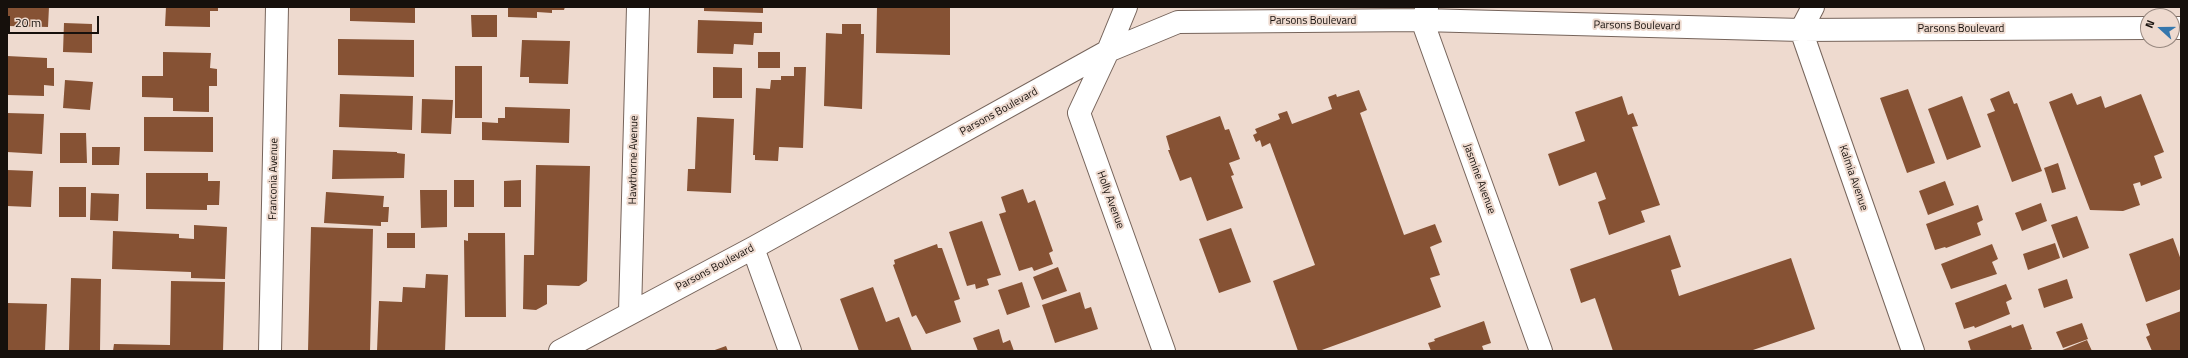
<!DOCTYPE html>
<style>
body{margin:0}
#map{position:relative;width:2188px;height:358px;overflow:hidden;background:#eedacf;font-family:"Titillium Web",sans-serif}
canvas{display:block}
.frame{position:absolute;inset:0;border:8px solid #16100c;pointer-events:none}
.north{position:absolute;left:2140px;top:8px;width:40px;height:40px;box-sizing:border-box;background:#eedacf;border:1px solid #988981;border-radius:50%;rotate:291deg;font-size:11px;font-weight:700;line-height:16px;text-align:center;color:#16100c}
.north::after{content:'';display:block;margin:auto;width:14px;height:18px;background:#3577ad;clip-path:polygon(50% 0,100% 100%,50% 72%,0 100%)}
.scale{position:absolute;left:8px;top:16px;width:91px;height:18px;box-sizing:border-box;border:2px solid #16100c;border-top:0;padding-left:5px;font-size:12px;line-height:14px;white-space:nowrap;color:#16100c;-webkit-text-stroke:3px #eedacf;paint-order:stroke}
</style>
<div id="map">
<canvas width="2188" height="358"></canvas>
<div class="frame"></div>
<div class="north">N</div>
<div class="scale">20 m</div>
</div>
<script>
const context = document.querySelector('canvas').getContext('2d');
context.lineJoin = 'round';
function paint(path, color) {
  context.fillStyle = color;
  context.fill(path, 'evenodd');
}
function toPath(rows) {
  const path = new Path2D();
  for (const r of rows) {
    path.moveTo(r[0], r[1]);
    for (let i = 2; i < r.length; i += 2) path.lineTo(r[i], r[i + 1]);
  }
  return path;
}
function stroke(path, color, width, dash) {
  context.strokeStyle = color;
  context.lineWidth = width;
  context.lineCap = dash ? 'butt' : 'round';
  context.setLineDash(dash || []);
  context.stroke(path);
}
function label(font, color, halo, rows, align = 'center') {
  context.font = font + ' "Titillium Web",sans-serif';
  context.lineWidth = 4;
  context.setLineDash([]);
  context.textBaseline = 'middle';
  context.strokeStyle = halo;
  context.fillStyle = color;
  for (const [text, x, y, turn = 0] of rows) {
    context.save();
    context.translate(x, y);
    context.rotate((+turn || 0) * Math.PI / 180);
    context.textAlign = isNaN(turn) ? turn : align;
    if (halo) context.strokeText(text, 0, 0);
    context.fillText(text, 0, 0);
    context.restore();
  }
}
const building = toPath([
 [7,7,49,7,48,27,7,26],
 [166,7,218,7,218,11,210,11,210,27,165,26],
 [350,7,415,7,415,23,350,21],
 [508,7,565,7,564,10,552,10,552,13,537,12,537,18,508,17],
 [704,7,763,7,763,13,704,11],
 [877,7,950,7,950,55,876,53],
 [471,15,497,15,497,37,472,37],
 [698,20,762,22,762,33,754,33,753,45,734,44,733,54,697,53],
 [64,23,92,24,92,53,63,52],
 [842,24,861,24,861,34,864,34,862,109,824,106,826,33,842,34],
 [338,39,414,40,414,77,338,75],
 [522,40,570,41,568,84,529,83,529,77,520,77],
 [163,52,211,53,210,68,217,69,217,86,209,86,209,112,173,111,173,98,142,97,142,76,163,76],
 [758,52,780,52,780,68,758,68],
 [7,56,47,58,47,68,54,68,54,86,44,85,44,96,7,95],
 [455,66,482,66,482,118,455,118],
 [713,67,742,68,742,98,713,98],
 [794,67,806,67,803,148,779,147,778,161,755,160,755,155,753,155,756,88,770,89,771,80,781,80,781,76,794,76],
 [65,80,93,82,90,110,63,108],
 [1908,89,1935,163,1907,173,1880,98],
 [1359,90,1367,110,1360,113,1404,235,1435,224,1442,242,1430,247,1440,275,1430,278,1441,307,1319,351,1298,351,1273,281,1315,265,1270,143,1262,147,1260,140,1256,142,1253,135,1257,133,1255,129,1280,119,1278,114,1287,111,1292,124,1332,109,1328,97,1336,94,1337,97],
 [2009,91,2014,104,2017,103,2042,171,2012,182,1987,114,1995,111,1990,99],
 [2072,93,2077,105,2101,96,2105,108,2141,94,2164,152,2154,156,2162,178,2141,186,2140,182,2133,184,2140,205,2123,211,2090,210,2049,102],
 [340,94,413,96,412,130,339,127],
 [1622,96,1628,115,1633,113,1638,126,1632,127,1660,205,1641,211,1645,222,1609,235,1598,202,1606,199,1596,172,1559,186,1548,154,1585,141,1575,112],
 [1962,96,1981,147,1947,160,1928,109],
 [422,99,453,100,451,134,421,133],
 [505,107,570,109,569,143,482,140,482,122,498,123,498,118,505,118],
 [7,113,44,114,42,154,7,152],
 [1220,116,1225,130,1229,129,1240,159,1229,163,1234,175,1231,176,1243,208,1207,221,1191,177,1180,181,1168,150,1170,150,1166,136],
 [144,117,213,117,213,152,144,151],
 [697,117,734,119,731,193,687,191,688,169,695,169],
 [60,133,86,133,87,163,60,163],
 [92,147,120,147,119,165,92,165],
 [333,150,397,152,397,153,405,154,404,178,332,179],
 [2058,163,2066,189,2052,193,2044,168],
 [536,165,590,166,587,281,579,286,547,285,547,304,536,310,523,309,524,255,534,255],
 [7,170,33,171,31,207,7,206],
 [146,173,208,173,208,181,220,181,219,205,207,205,207,210,146,209],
 [454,180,474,180,474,207,454,207],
 [521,180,521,207,504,207,504,181],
 [1945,181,1954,205,1928,215,1919,191],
 [59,187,86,187,86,217,59,217],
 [1023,189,1028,203,1035,200,1053,251,1049,253,1053,264,1034,271,1032,267,1019,271,999,214,1006,212,1001,197],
 [420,190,447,190,447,227,421,228],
 [326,192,384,196,383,207,389,207,388,222,381,222,381,226,324,223],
 [91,193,119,194,118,221,90,220],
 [2041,203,2047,221,2022,231,2015,213],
 [1978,205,1983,220,1977,223,1981,235,1946,248,1945,247,1935,250,1926,224],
 [2077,216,2089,248,2063,258,2051,225],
 [982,221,1001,275,987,279,989,285,976,289,975,284,967,286,949,232],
 [194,225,227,227,225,279,191,278,191,272,112,269,113,231,179,234,179,238,194,239],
 [311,227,373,229,370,351,308,351],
 [1231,228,1251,282,1219,293,1199,239],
 [387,233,415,233,415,248,387,248],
 [468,233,505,233,506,317,465,317,464,240,468,241],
 [1670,235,1681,267,1671,270,1679,296,1791,258,1815,329,1750,351,1613,351,1595,298,1581,303,1570,269],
 [2173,238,2181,260,2181,289,2146,302,2129,254],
 [2055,243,2060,258,2028,270,2023,254],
 [937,244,938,248,942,248,960,299,954,301,961,322,926,334,916,315,912,317,893,265,895,264,894,260],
 [1992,244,1998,259,1992,262,1997,274,1951,289,1941,264],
 [1058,267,1067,291,1042,300,1033,277],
 [426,274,448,275,445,351,377,351,379,301,402,302,403,287,425,288],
 [71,278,101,279,100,351,69,351],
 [2067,279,2073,298,2044,308,2038,289],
 [171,281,225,282,223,351,113,351,114,344,170,345],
 [1022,282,1030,307,1007,315,998,290],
 [2006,284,2012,299,2006,302,2010,314,1975,328,1974,326,1964,329,1955,303],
 [873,287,886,322,899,317,912,351,859,351,840,299],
 [1080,292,1085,309,1091,307,1098,329,1055,343,1042,305],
 [7,303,47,304,45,351,7,351],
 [2181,311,2181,351,2152,351,2146,337,2150,335,2146,324],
 [1484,321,1491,343,1482,346,1484,351,1431,351,1428,343,1435,341,1434,339],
 [2082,323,2088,339,2063,348,2056,332],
 [2023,324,2032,349,2027,351,1971,351,1968,341,2011,325,2012,328],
 [999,329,1003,343,1010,340,1014,351,978,351,973,338],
 [2087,340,2092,351,2060,351],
 [726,346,728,351,712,351]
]);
const minor = toPath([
 [1126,7,1108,51,1079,113,1164,351],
 [1813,7,1801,30,1913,351],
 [1427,8,1422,20,1541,351],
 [2172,28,2181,28],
 [753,248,790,351],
 [630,313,638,7],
 [270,351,277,7],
 [560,351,753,248,1108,51,1178,22,1422,20,1801,30,2148,28]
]);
const streetNames = [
 ["Parsons Boulevard",1313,21],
 ["Parsons Boulevard",1637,26,1],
 ["Parsons Boulevard",1961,29],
 ["Parsons Boulevard",999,112,-29],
 ["Hawthorne Avenue",634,160,-89],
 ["Kalmia Avenue",1853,178,71],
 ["Franconia Avenue",274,179,-89],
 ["Jasmine Avenue",1479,179,70],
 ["Holly Avenue",1110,200,70],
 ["Parsons Boulevard",715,268,-28]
];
paint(building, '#865234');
stroke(minor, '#76645b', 24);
stroke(minor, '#fff', 22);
label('11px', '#16100c', '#eedacf', streetNames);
</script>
